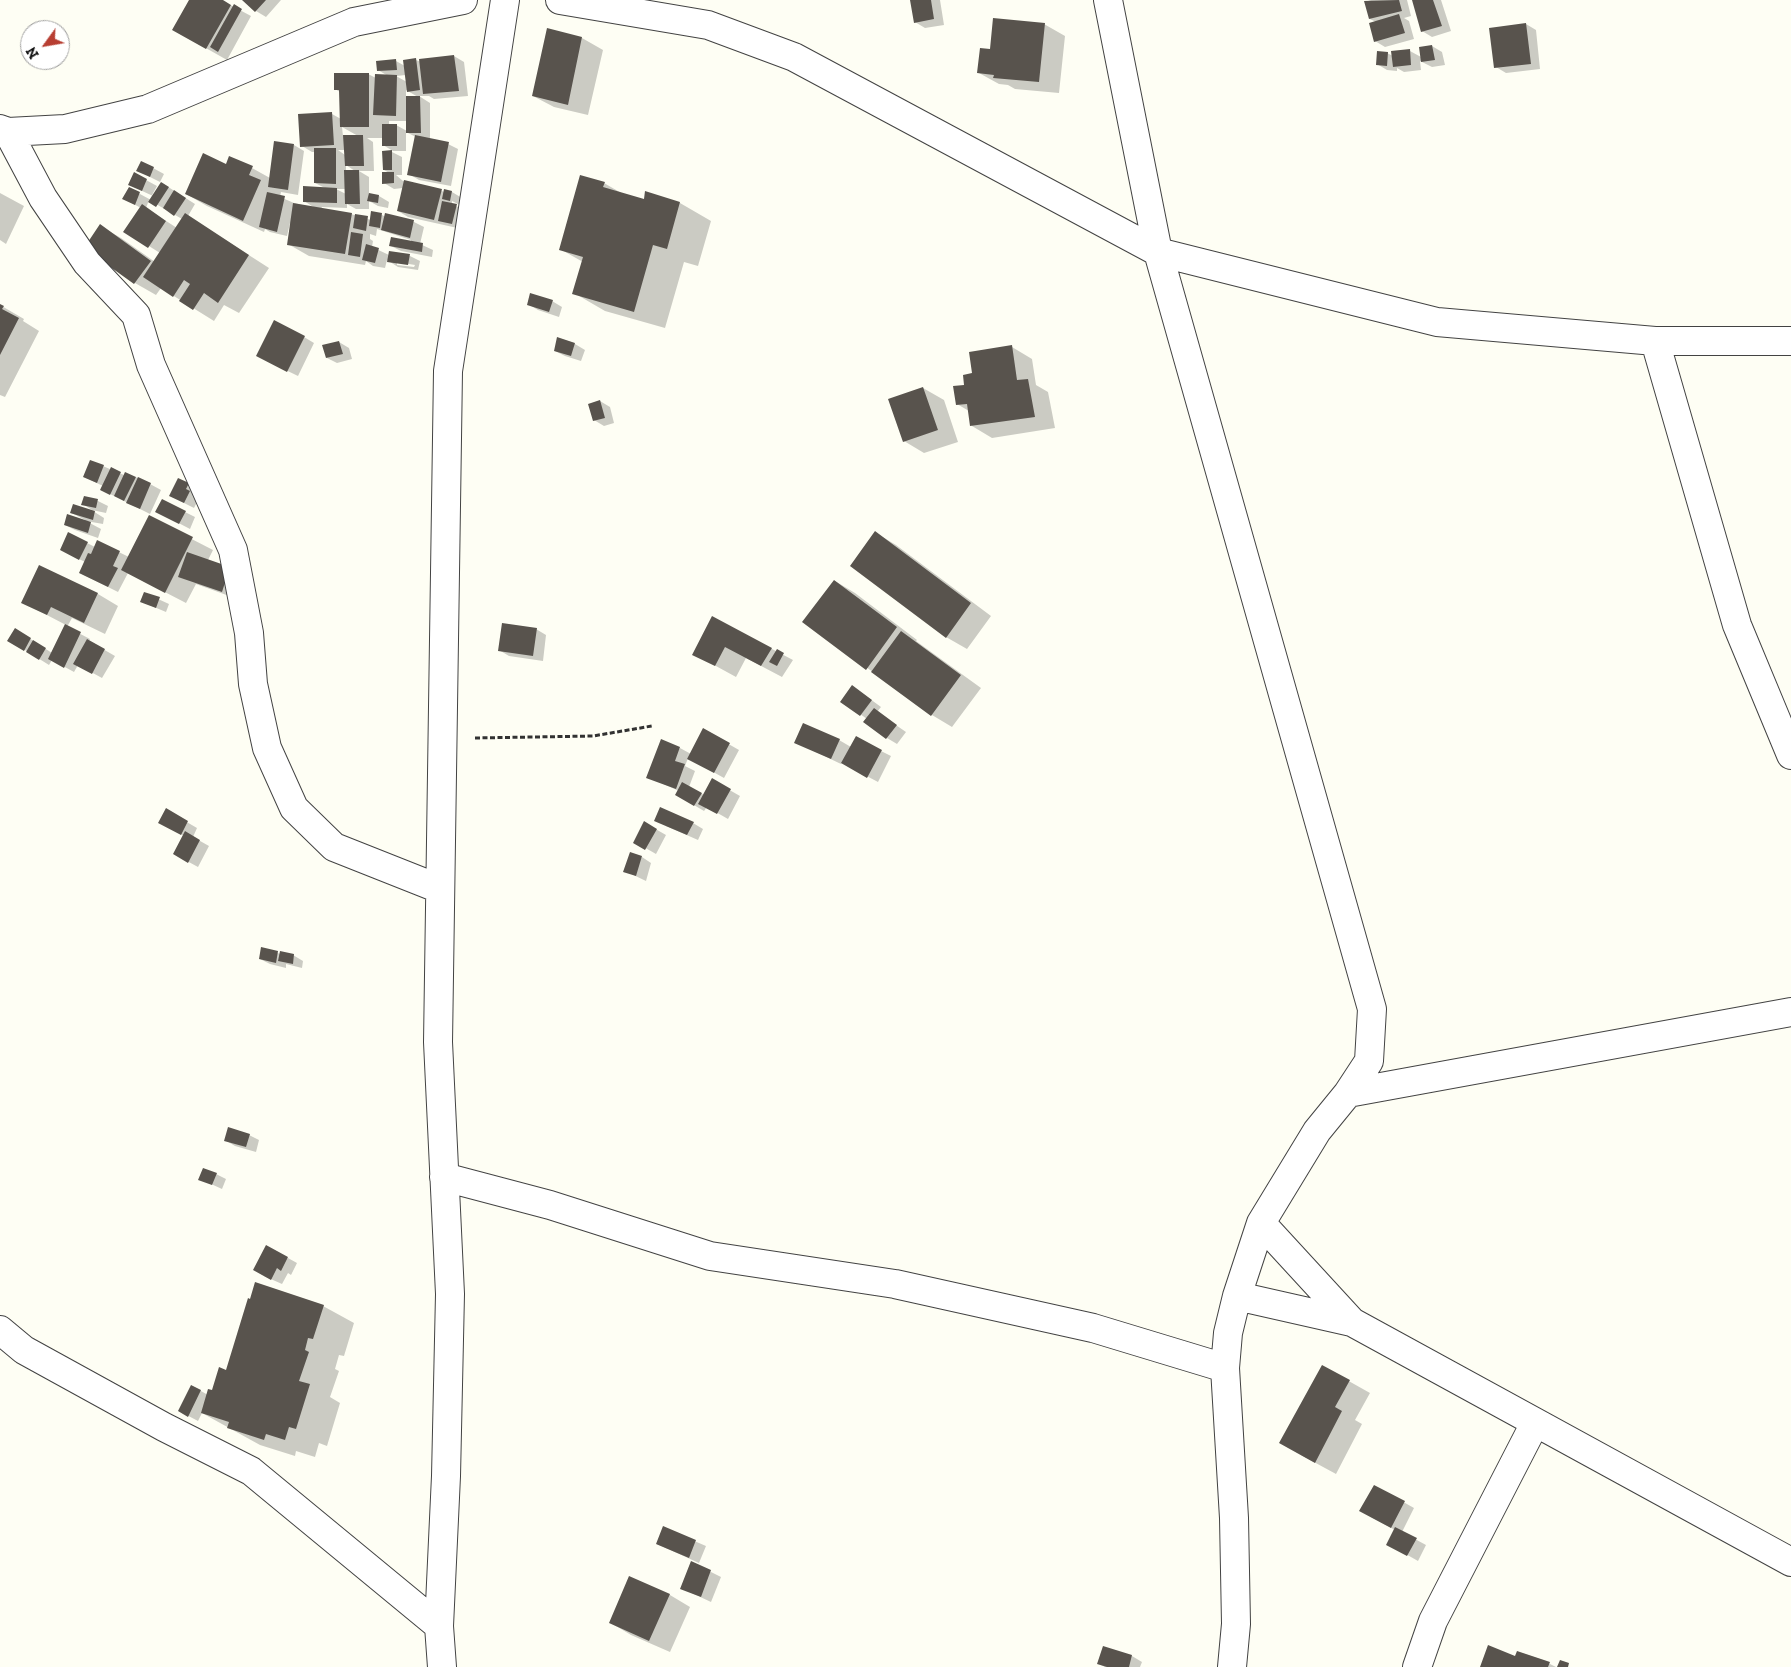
<!DOCTYPE html>
<style>
body{margin:0}
#map{position:relative;width:1791px;height:1667px;overflow:hidden;background:#fefef4;font-family:"Zilla Slab",serif}
canvas{display:block}
.north{position:absolute;left:20px;top:20px;width:50px;height:50px;box-sizing:border-box;background:#fff;border:1px solid #9f9f9f;border-radius:50%;rotate:238deg;font-size:14px;font-weight:700;line-height:20px;text-align:center;color:#101010}
.north::after{content:'';display:block;margin:auto;width:18px;height:22px;background:#b73e32;clip-path:polygon(50% 0,100% 100%,50% 72%,0 100%)}
</style>
<div id="map">
<canvas width="1791" height="1667"></canvas>
<div class="north">N</div>
</div>
<script>
const context = document.querySelector('canvas').getContext('2d');
context.lineJoin = 'round';
function paint(path, color) {
  context.fillStyle = color;
  context.fill(path, 'evenodd');
}
function toPath(rows) {
  const path = new Path2D();
  for (const r of rows) {
    path.moveTo(r[0], r[1]);
    for (let i = 2; i < r.length; i += 2) path.lineTo(r[i], r[i + 1]);
  }
  return path;
}
function stroke(path, color, width, dash) {
  context.strokeStyle = color;
  context.lineWidth = width;
  context.lineCap = dash ? 'butt' : 'round';
  context.setLineDash(dash || []);
  context.stroke(path);
}
const shadow = toPath([
 [190,0,221,0,251,16,227,60,174,30],
 [244,0,281,0,266,17,256,11],
 [912,0,940,0,944,25,925,28,915,22],
 [1371,0,1407,0,1411,16,1404,18,1409,21,1414,39,1385,47,1375,41,1376,22,1370,19,1365,2],
 [1413,0,1441,0,1451,31,1432,37,1422,31],
 [1044,24,1065,36,1059,93,1015,89,1008,85,999,84,979,73,991,50],
 [1526,24,1536,30,1540,69,1506,73,1496,67],
 [547,30,582,38,603,50,588,115,554,107,533,96],
 [1432,46,1442,52,1445,65,1432,67,1420,61,1421,70,1404,72,1397,68,1397,71,1387,70,1377,64,1387,53,1393,56,1393,52,1410,51,1421,57],
 [454,56,464,62,468,96,434,99,429,96,419,96,430,103,430,140,448,144,458,149,451,186,419,180,409,174,416,137,406,132,406,151,393,151,383,145,383,138,367,138,373,142,374,171,359,171,369,177,369,194,379,196,389,202,388,208,378,206,369,201,369,209,356,209,347,204,347,208,322,207,321,209,351,214,371,220,382,215,386,217,386,214,414,222,424,227,420,244,433,250,432,257,401,251,391,246,411,242,411,240,377,229,376,236,370,234,370,239,373,241,372,247,389,255,390,252,410,256,420,261,418,270,398,267,387,260,385,268,373,266,366,261,365,265,309,256,288,244,292,223,290,223,287,236,270,232,265,229,264,232,207,206,186,194,226,166,252,168,270,178,294,145,304,151,298,195,281,192,280,197,294,203,315,208,304,201,325,188,315,183,315,152,312,152,302,146,332,114,341,119,340,92,335,89,368,74,376,78,388,76,378,70,396,61,405,66,416,60,421,62,421,60],
 [406,75,407,82,396,76],
 [406,90,418,97,406,97],
 [389,121,407,121,407,131,396,125,389,125],
 [342,127,358,136,343,136],
 [338,150,345,150,345,155],
 [346,165,355,171,346,171],
 [336,189,346,189,346,194],
 [397,262,415,265,414,267,397,265],
 [392,152,402,157,402,175,396,175,403,181,445,192,445,191,452,192,462,198,460,205,452,201,452,204,460,208,462,229,408,217,398,211,403,188,394,189,384,183,391,174,384,170],
 [142,162,164,174,160,182,148,176],
 [135,174,157,186,152,195,153,196,162,183,195,204,188,216,269,268,239,313,224,305,214,321,161,288,156,295,135,283,86,247,100,226,121,238,155,262,160,253,125,231,141,208,124,199,129,188,151,200,153,196,140,190],
 [149,200,182,219,177,228,146,208],
 [604,183,623,194,645,200,646,193,680,203,711,221,698,266,684,262,665,328,605,311,574,293,583,262,560,249],
 [0,193,24,206,6,244,0,240],
 [552,301,562,307,559,317,538,310,528,304],
 [0,305,24,319,23,321,39,331,5,397,0,395],
 [304,337,314,343,298,376,267,361],
 [558,339,575,344,585,350,581,361,565,356,555,351],
 [339,342,349,348,352,359,337,363,327,358],
 [1012,347,1032,359,1036,385,1048,392,1055,428,992,438,972,426,969,411,957,404,965,386,974,374],
 [923,388,944,400,958,442,924,453,904,441],
 [600,401,610,407,614,423,604,426,594,420],
 [91,461,124,475,139,478,161,490,150,514,112,495,102,489,103,486,84,477],
 [178,479,198,490,199,498,194,508,180,501],
 [84,498,98,501,108,506,106,513,92,510,83,504],
 [93,511,104,518,103,524,86,521,101,529,98,538,75,530,65,525,85,520,72,513],
 [185,512,195,517,190,529,167,517],
 [149,517,213,550,208,560,229,568,232,597,196,584,186,603,128,573,118,592,80,573,85,562,71,555,87,543,95,547,98,542,129,557],
 [876,533,896,545,991,616,967,649,946,637],
 [40,567,98,594,118,606,105,634,72,618,67,627,90,639,89,641,115,656,102,678,78,665,74,672,52,660,49,665,9,640,15,629,52,653,66,625,22,602],
 [835,581,855,593,917,640,916,641,981,688,952,727,932,715,804,622],
 [145,593,169,604,166,612,142,602],
 [713,618,793,660,782,677,746,658,736,677,694,654],
 [536,629,546,635,543,661,509,656,499,650],
 [862,693,881,707,877,712,906,732,897,744,887,738,867,719,842,701],
 [704,730,739,750,724,778,688,758,685,766,695,771,689,787,704,795,712,780,740,796,728,819,707,807,704,811,677,795,679,791,648,777,680,748,691,754],
 [839,740,851,747,881,751,891,756,878,782,842,763,841,764,795,742],
 [166,810,197,828,193,837,209,846,198,867,174,854,184,836,159,822],
 [645,823,666,835,656,854,635,842],
 [693,823,703,829,698,840,666,826],
 [642,857,651,863,646,881,625,871],
 [262,949,281,954,293,955,303,961,302,968,286,964,286,968,270,964,260,959],
 [249,1135,259,1140,256,1152,235,1146,225,1140],
 [216,1174,226,1179,222,1189,200,1179],
 [288,1258,297,1263,291,1275,288,1273,282,1284,264,1276],
 [323,1306,354,1323,344,1356,339,1355,335,1369,339,1371,330,1397,340,1403,327,1446,319,1443,315,1457,296,1451,295,1456,260,1445,202,1413,198,1421,179,1411,192,1386,208,1395,213,1392,227,1371],
 [1322,1366,1370,1393,1355,1420,1362,1424,1336,1474,1301,1455],
 [1375,1486,1414,1508,1402,1532,1426,1545,1418,1561,1388,1544,1395,1530,1371,1517],
 [664,1528,706,1546,699,1563,657,1544],
 [691,1562,721,1577,711,1602,681,1588],
 [630,1578,670,1595,690,1607,670,1652,631,1635,611,1623],
 [1104,1648,1132,1656,1142,1662,1140,1667,1105,1667,1099,1664],
 [1518,1652,1550,1664,1556,1667,1481,1667,1516,1657]
]);
const building = toPath([
 [189,0,223,0,231,5,206,49,172,30],
 [242,0,266,0,255,12],
 [910,0,931,0,934,19,914,23],
 [1399,0,1402,11,1369,19,1364,1],
 [1412,0,1433,0,1442,26,1421,32],
 [234,4,242,9,218,52,210,47],
 [1399,14,1405,33,1374,42,1369,23],
 [993,18,1045,23,1039,82,993,78,994,75,977,73,980,48,990,49],
 [1526,23,1531,64,1494,68,1489,28],
 [547,28,582,37,568,105,532,96],
 [1432,45,1435,60,1421,62,1419,47],
 [1410,49,1411,65,1393,67,1391,51],
 [1377,51,1388,52,1387,66,1376,65],
 [454,55,459,91,423,94,419,59],
 [416,58,420,90,407,92,403,60],
 [396,59,397,70,377,71,376,61],
 [334,73,369,73,369,127,340,127,339,90,334,90],
 [375,74,397,75,396,116,373,115],
 [406,96,420,96,421,133,406,133],
 [332,112,334,145,300,147,298,114],
 [382,124,397,124,397,146,382,146],
 [343,135,363,135,364,166,345,166],
 [415,135,449,142,441,182,407,175],
 [274,141,294,144,288,190,268,187],
 [314,148,336,148,336,184,314,183],
 [392,150,392,170,383,170,382,151],
 [203,153,226,164,229,156,253,166,249,175,261,180,243,221,185,194],
 [141,161,154,167,150,177,136,171],
 [344,170,359,170,360,204,345,204],
 [134,172,147,179,142,191,128,185],
 [382,172,394,172,394,183,382,184],
 [580,175,605,182,603,187,644,199,645,191,680,202,667,249,653,245,634,312,572,294,583,257,559,250],
 [404,180,442,189,434,220,397,211],
 [161,182,169,187,156,207,148,202],
 [303,186,337,188,337,203,303,202],
 [129,187,140,192,135,205,122,199],
 [444,189,452,191,450,201,442,199],
 [174,190,186,198,174,216,163,208],
 [267,192,285,196,277,232,259,227],
 [369,193,379,195,378,203,367,201],
 [442,201,457,204,452,224,438,221],
 [293,203,352,213,345,254,287,245],
 [142,204,166,221,148,248,123,232],
 [371,211,382,213,380,228,369,226],
 [185,213,249,255,218,303,204,293,193,310,179,301,190,284,184,280,173,297,143,277],
 [385,213,414,220,410,238,381,230],
 [355,214,368,216,366,231,353,228],
 [100,224,151,261,134,284,84,248],
 [351,232,363,234,360,257,348,255],
 [391,237,423,243,422,252,389,246],
 [366,244,379,248,375,263,362,260],
 [389,251,410,254,408,265,387,262],
 [530,293,553,300,549,312,527,305],
 [0,304,4,306,2,309,19,318,0,355],
 [274,320,305,336,287,372,256,356],
 [557,337,575,343,571,356,554,351],
 [339,341,343,354,326,358,322,345],
 [1012,345,1017,380,1028,379,1035,417,970,426,967,404,956,405,953,386,964,385,963,375,972,373,969,352],
 [923,387,938,430,903,442,888,399],
 [600,400,605,418,593,421,588,404],
 [90,460,104,465,97,483,83,477],
 [111,467,121,472,110,495,100,490],
 [125,472,136,477,124,501,114,496],
 [138,477,151,483,140,509,126,503],
 [178,478,189,483,186,489,190,491,184,503,169,496],
 [84,496,98,499,96,508,81,505],
 [162,499,186,511,179,524,155,512],
 [73,504,95,511,93,520,70,513],
 [67,514,91,522,88,533,64,525],
 [149,515,193,537,165,593,121,570],
 [875,531,971,603,946,638,850,566],
 [68,532,88,542,79,560,60,550],
 [97,540,120,551,113,566,118,568,108,587,79,573,88,553,91,554],
 [187,552,230,567,222,592,178,577],
 [39,565,98,593,84,623,51,607,47,615,21,603],
 [834,580,897,627,866,670,802,622],
 [144,592,160,597,156,608,140,602],
 [712,616,772,648,761,666,725,647,715,666,692,655],
 [502,623,537,628,533,656,498,651],
 [65,624,81,632,64,668,48,659],
 [15,628,31,638,24,651,7,641],
 [901,631,961,675,931,716,871,672],
 [87,639,105,649,92,674,73,664],
 [33,640,46,648,39,660,26,652],
 [777,649,784,653,777,666,769,662],
 [852,685,872,700,860,716,840,702],
 [874,708,897,725,886,739,863,722],
 [803,723,840,739,831,759,794,743],
 [703,728,730,743,714,773,687,759],
 [856,736,882,750,867,778,841,763],
 [661,739,680,747,675,761,685,764,676,789,646,778],
 [712,778,731,789,717,814,698,804],
 [682,782,702,793,694,806,675,795],
 [660,807,694,822,687,835,654,821],
 [166,808,188,821,181,835,158,823],
 [644,821,657,829,645,850,633,843],
 [185,831,200,840,188,863,173,854],
 [630,852,642,856,636,876,623,872],
 [261,947,278,951,276,963,259,959],
 [280,951,294,954,293,964,278,961],
 [228,1127,250,1134,246,1147,224,1141],
 [203,1168,217,1173,212,1185,198,1180],
 [266,1245,288,1257,281,1271,277,1268,271,1280,253,1270],
 [255,1282,324,1305,313,1339,308,1338,305,1350,309,1352,299,1381,310,1384,296,1429,289,1427,285,1440,266,1434,264,1440,227,1428,229,1422,201,1413,208,1389,212,1390,219,1367,226,1370,248,1298,250,1299],
 [1322,1365,1350,1380,1335,1407,1342,1411,1315,1463,1279,1443],
 [191,1385,201,1390,188,1417,178,1411],
 [1374,1485,1405,1501,1391,1528,1359,1511],
 [663,1526,696,1540,689,1558,656,1544],
 [1395,1527,1417,1538,1407,1556,1386,1545],
 [691,1561,711,1570,701,1597,680,1589],
 [629,1576,670,1594,649,1641,609,1623],
 [1488,1645,1515,1656,1517,1651,1550,1662,1548,1667,1480,1667],
 [1103,1646,1132,1655,1129,1667,1107,1667,1097,1664],
 [1560,1660,1569,1663,1568,1667,1557,1667]
]);
const path = toPath([
 [475,738,593,736,652,726]
]);
const minor = toPath([
 [560,0,708,25,794,57,1158,252,1437,322,1655,341,1791,341],
 [1108,0,1158,252,1372,1009,1369,1061,1348,1093],
 [0,129,8,132,65,129,148,109,354,22,463,0],
 [8,132,43,198,87,263,136,315,151,365,233,550,249,633,253,684,267,748,294,808,334,847,440,889],
 [1655,341,1737,625,1791,755],
 [444,1177,550,1205,710,1256,895,1284,1093,1328,1225,1368],
 [1261,1223,1352,1322],
 [1237,1296,1352,1322,1791,1562],
 [0,1330,24,1350,164,1427,251,1471,439,1626],
 [442,1667,439,1626,446,1476,450,1294,438,1042,448,371,505,0],
 [1232,1667,1236,1624,1234,1518,1225,1368,1228,1333,1237,1296,1261,1223,1317,1131,1348,1093,1791,1012],
 [1417,1667,1433,1621,1535,1423]
]);
paint(shadow, '#0003');
paint(building, '#58534d');
stroke(minor, '#434343', 30);
stroke(path, '#323232', 3, [5, 2.5]);
stroke(minor, '#fff', 28);
</script>
